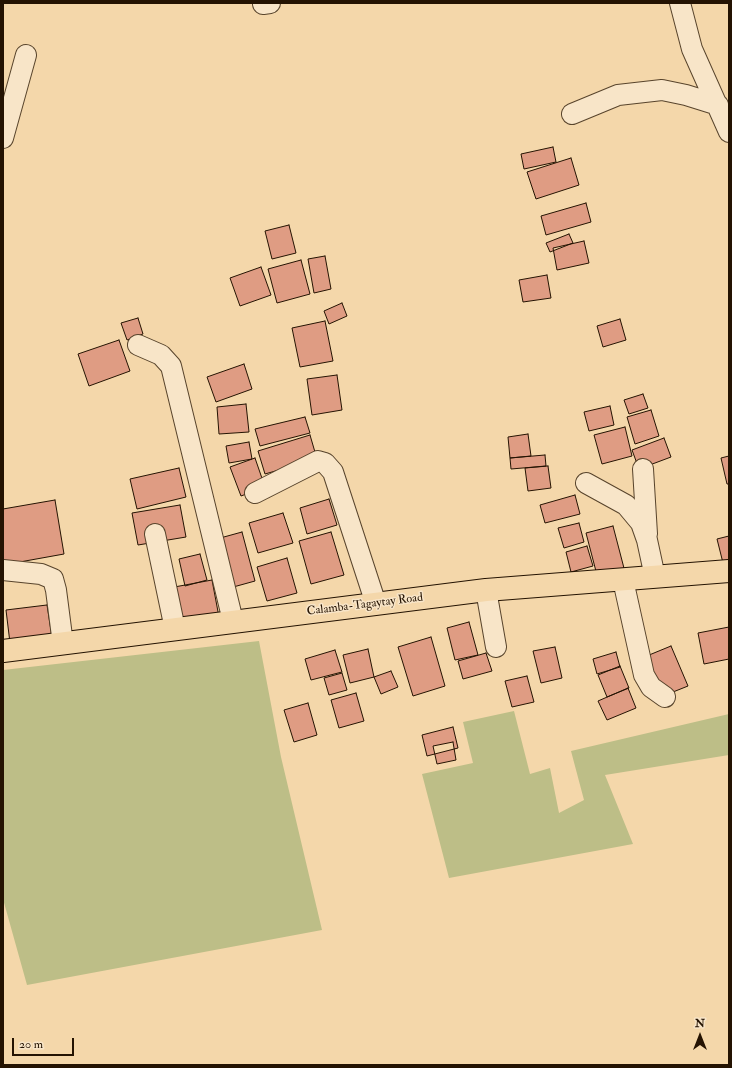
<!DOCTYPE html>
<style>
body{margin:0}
#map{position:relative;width:732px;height:1068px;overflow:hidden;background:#f4d7aa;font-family:"IM FELL Double Pica",serif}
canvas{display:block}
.frame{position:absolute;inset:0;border:4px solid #241302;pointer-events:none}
.north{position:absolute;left:680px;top:1016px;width:40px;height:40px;-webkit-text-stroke:3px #f8e5c8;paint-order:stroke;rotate:0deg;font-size:11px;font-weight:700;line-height:16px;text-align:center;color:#241302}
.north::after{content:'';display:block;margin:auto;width:14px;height:18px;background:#241302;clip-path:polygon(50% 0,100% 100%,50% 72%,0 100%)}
.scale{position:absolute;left:12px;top:1038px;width:62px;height:18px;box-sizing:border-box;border:2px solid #241302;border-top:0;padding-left:5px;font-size:12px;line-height:14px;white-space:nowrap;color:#241302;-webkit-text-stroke:3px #f8e5c8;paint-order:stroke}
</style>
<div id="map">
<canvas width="732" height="1068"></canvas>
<div class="frame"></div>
<div class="north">N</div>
<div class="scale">20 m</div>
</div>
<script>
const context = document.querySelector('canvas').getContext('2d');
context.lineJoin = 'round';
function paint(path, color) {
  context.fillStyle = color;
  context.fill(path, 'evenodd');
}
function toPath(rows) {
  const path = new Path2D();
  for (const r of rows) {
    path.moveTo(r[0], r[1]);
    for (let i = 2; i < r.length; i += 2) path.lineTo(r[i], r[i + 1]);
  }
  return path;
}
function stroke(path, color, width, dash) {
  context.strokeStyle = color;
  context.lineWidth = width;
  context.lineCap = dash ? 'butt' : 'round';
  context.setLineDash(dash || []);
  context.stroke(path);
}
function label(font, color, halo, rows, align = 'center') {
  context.font = font + ' "IM FELL Double Pica",serif';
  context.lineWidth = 3;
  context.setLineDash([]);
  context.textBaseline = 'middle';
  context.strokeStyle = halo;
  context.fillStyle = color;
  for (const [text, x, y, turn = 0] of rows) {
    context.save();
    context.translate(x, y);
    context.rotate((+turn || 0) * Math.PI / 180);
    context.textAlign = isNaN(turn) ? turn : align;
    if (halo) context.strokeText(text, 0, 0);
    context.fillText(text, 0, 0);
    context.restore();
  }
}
const green = toPath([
 [259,641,281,757,322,930,27,985,3,899,3,670],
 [514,711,530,774,550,768,559,813,584,800,571,751,729,714,729,755,605,775,633,844,449,878,422,774,473,763,463,722]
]);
const building = toPath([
 [553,147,556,162,524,169,521,154,553,147],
 [571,158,579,185,536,199,527,172,571,158],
 [586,203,591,222,546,235,541,216,586,203],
 [289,225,296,253,272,259,265,231,289,225],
 [569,234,573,243,550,252,546,243,569,234],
 [584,241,589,263,557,270,553,248,584,241],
 [325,256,331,289,314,293,308,259,325,256],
 [301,260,310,294,277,303,268,269,301,260],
 [261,267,271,295,240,306,230,278,261,267],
 [547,275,551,298,523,302,519,280,547,275],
 [342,303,347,316,329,324,324,311,342,303],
 [138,318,143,334,127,340,121,323,138,318],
 [620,319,626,340,603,347,597,326,620,319],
 [325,321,333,361,300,367,292,328,325,321],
 [119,340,130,371,89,386,78,354,119,340],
 [244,364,252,389,216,402,207,377,244,364],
 [337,375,342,410,312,415,307,379,337,375],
 [643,394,648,408,629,414,624,400,643,394],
 [246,404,249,432,219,434,217,407,246,404],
 [610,406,614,425,589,431,584,412,610,406],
 [651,410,659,436,635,444,627,417,651,410],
 [305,417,310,433,260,446,255,429,305,417],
 [625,427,632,456,602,464,594,435,625,427],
 [528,434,531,456,510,458,508,437,528,434],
 [310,435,317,459,265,474,258,451,310,435],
 [664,438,671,457,639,469,632,450,664,438],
 [249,442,252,459,229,463,226,446,249,442],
 [545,455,546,466,511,469,510,458,545,455],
 [729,456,729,484,727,484,721,458,729,456],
 [255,458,265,487,241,496,230,467,255,458],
 [548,466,551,488,528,491,525,468,548,466],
 [179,468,186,497,137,509,130,479,179,468],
 [575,495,580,514,545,523,540,505,575,495],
 [329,499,337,525,307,534,300,508,329,499],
 [55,500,64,554,3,565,3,509,55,500],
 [180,505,186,537,138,545,132,513,180,505],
 [283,513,293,543,258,553,249,523,283,513],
 [579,523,584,542,564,548,558,528,579,523],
 [613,526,625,572,598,579,586,533,613,526],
 [242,532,255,581,226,589,213,540,242,532],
 [331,532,344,575,311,584,299,541,331,532],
 [729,536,729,566,724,567,717,539,729,536],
 [587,546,593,566,571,572,566,552,587,546],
 [200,554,207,580,185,586,179,559,200,554],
 [287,558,297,593,267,601,257,567,287,558],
 [212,580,219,617,176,624,169,588,212,580],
 [47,605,52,637,10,643,6,610,47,605],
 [469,622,478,655,455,660,447,628,469,622],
 [729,627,729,659,704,664,698,633,729,627],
 [431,637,445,686,413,696,398,647,431,637],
 [671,646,688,686,653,700,637,660,671,646],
 [555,647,562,678,541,683,533,651,555,647],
 [368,649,374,677,350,683,343,655,368,649],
 [335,650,342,672,311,680,305,659,335,650],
 [616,652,620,667,597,674,593,659,616,652],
 [486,653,492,671,463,679,458,661,486,653],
 [620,666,629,688,607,697,598,675,620,666],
 [391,671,398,687,381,694,374,677,391,671],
 [342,673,347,690,329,695,324,678,342,673],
 [527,676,534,702,512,707,505,681,527,676],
 [628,688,636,708,607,720,598,701,628,688],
 [356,693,364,721,339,728,331,700,356,693],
 [308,703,317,735,294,742,284,710,308,703],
 [453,727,458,748,427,756,422,735,453,727],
 [453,742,456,760,437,764,433,746,453,742]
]);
const minor = toPath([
 [680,3,692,49,729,132],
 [263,4,270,3],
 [572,114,618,95,662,90,686,95,718,105],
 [3,138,26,55],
 [138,345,161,355,171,366,233,621],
 [643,469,647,534],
 [586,483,626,505,641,523,647,540,655,577],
 [255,493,318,461,325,463,333,472,376,604],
 [155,534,175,629],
 [3,570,41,574,53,579,56,590,63,644],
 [623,580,644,675,651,687,665,697],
 [486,590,496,647]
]);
const major = toPath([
 [3,651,486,590,729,571]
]);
const streetNames = [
 ["Calamba-Tagaytay Road",365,605,-7]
];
paint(green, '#bdbe87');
paint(building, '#df9c83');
stroke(building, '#241302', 1);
stroke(minor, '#58442c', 22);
stroke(major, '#241302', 24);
stroke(minor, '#f8e5c8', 20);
stroke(major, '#f4d7aa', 22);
label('12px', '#241302', '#f8e5c8', streetNames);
</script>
